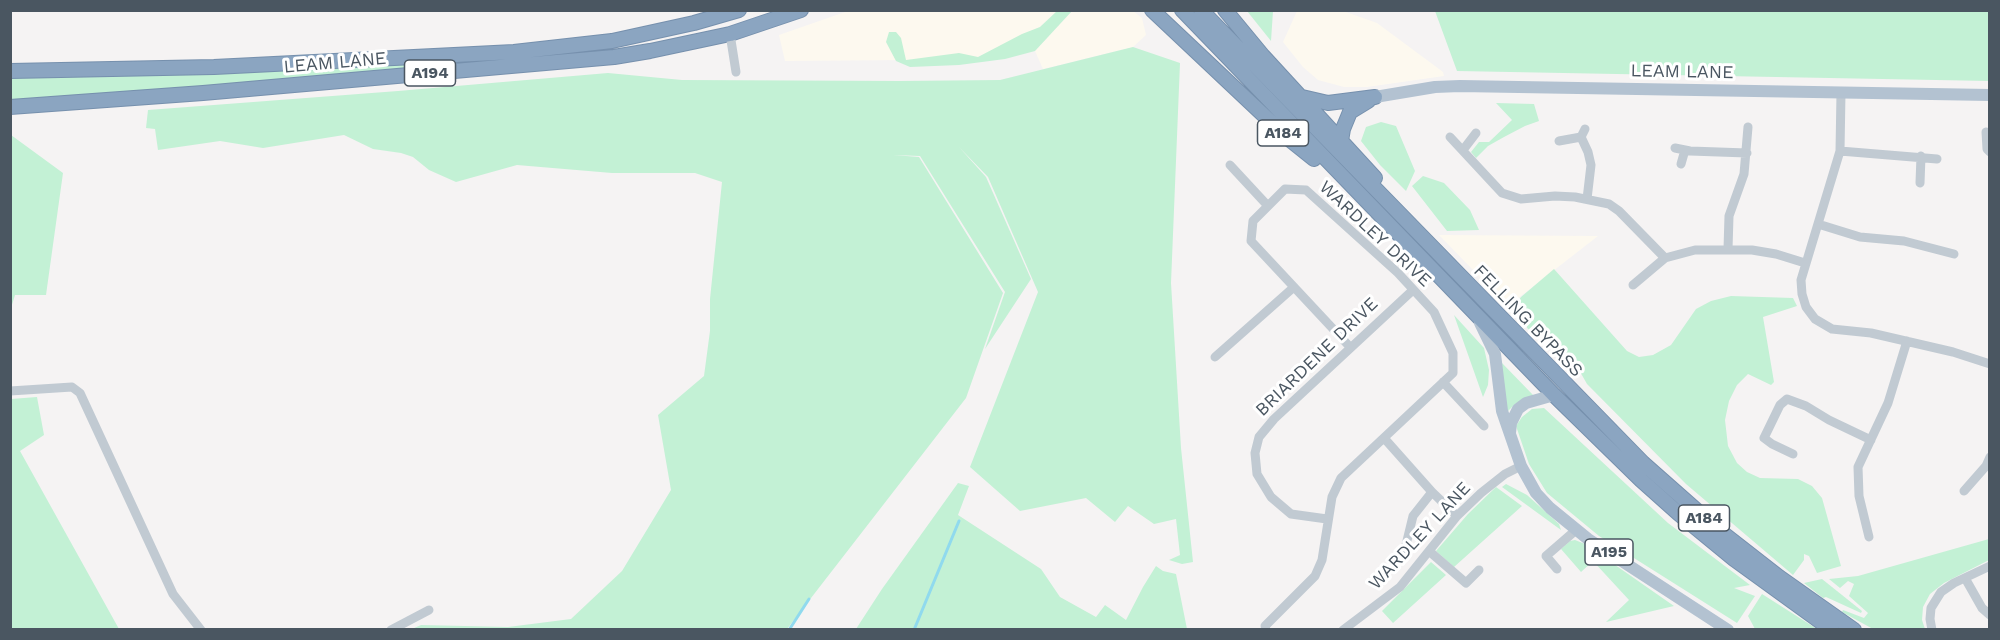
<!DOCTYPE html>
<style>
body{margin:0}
#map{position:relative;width:2000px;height:640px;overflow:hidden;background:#f5f3f3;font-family:"Work Sans",sans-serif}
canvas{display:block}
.frame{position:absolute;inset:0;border:12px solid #4a5661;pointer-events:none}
</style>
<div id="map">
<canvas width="2000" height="640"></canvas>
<div class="frame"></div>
</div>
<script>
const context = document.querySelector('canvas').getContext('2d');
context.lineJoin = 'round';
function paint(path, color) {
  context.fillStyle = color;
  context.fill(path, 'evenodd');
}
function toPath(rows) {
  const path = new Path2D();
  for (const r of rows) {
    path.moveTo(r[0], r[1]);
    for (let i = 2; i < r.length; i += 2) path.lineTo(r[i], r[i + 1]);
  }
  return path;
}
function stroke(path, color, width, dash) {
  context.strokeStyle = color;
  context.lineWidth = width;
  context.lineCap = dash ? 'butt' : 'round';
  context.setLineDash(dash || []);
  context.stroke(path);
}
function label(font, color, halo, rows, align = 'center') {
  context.font = font + ' "Work Sans",sans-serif';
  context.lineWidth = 6;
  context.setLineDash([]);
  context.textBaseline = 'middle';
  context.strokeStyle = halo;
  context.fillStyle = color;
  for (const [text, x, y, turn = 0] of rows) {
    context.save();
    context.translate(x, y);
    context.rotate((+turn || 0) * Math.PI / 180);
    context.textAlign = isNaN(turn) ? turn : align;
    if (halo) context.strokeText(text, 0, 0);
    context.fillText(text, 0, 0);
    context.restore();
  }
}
const commercial = toPath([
 [848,11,1057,11,1040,27,978,57,906,60,785,61,779,35],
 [1072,11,1133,11,1142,18,1146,35,1133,47,1043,69,1035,51],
 [1297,11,1343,11,1377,23,1435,66,1443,72,1444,76,1367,87,1344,87,1318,80,1303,67,1283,42],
 [1439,235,1598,236,1508,306]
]);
const green = toPath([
 [1057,11,1072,11,1035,51,1005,59,959,65,910,67,896,61,886,42,889,32,896,32,901,38,906,60,959,53,978,57,1022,34,1040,27],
 [1247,11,1273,11,1271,41],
 [1435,11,1989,11,1989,81,1457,71],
 [1133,47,1180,63,1171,283,1181,448,1193,562,1182,564,1169,560,1180,555,1176,519,1154,524,1128,506,1115,522,1086,498,1020,511,970,467,1038,292,988,177,959,147,986,177,1031,279,985,349,1005,292,920,156,893,155,919,157,1003,293,966,398,787,629,412,629,421,625,508,627,571,619,622,571,671,490,658,415,704,376,710,331,710,299,722,182,695,173,612,173,517,165,456,182,429,170,413,157,401,153,373,149,344,135,263,148,220,141,158,150,155,129,146,128,148,110,398,91,608,73,682,80,900,81,1000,80],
 [503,58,502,62,85,98,11,100,10,76],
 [1496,103,1534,104,1539,121,1525,126,1504,137,1488,146,1476,158,1471,152,1479,142,1489,142,1512,120],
 [1381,122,1396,126,1415,171,1406,191,1380,165,1361,141,1366,127],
 [11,135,63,173,46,295,15,295,11,308],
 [1423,176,1444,183,1470,210,1479,230,1447,231,1412,186],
 [1554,269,1627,351,1639,357,1653,355,1671,345,1696,309,1711,301,1731,296,1793,298,1797,306,1763,317,1774,382,1771,385,1748,374,1737,385,1729,401,1725,420,1728,446,1737,463,1747,472,1760,478,1798,479,1812,486,1822,498,1841,566,1817,573,1809,556,1804,554,1804,560,1793,575,1686,484,1587,384,1574,361,1556,344,1528,329,1519,315,1516,304,1521,297],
 [1454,315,1484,348,1489,370,1488,385,1483,397],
 [1501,362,1534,396,1515,404,1506,413],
 [37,397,44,435,20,451,119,629,11,629,11,399],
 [1544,408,1668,523,1750,585,1734,588,1755,596,1737,623,1599,536,1547,493,1529,464,1516,426,1522,417,1532,409],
 [958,483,969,486,958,515,1041,569,1060,597,1096,617,1105,605,1126,620,1143,587,1156,566,1163,571,1176,574,1187,629,856,629,882,589],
 [1506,484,1527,495,1559,524,1561,530,1502,487],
 [1496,487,1522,506,1454,567,1436,551,1468,514],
 [1989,539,1989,560,1944,583,1930,594,1923,607,1922,620,1925,629,1873,629,1842,612,1843,610,1864,618,1868,613,1849,596,1854,584,1848,581,1840,588,1829,579,1858,576],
 [1575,540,1585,544,1674,606,1606,622,1629,600,1593,561,1581,572,1561,549,1570,541],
 [1431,562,1446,575,1393,623,1382,611],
 [1822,579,1862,611,1861,613,1826,597,1823,598,1804,583],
 [1762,594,1817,629,1755,629,1748,616]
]);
const stream = toPath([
 [789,630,809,599],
 [914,630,959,521]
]);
const minor = toPath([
 [730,34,736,72],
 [1841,93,1840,151,1801,280,1802,294,1806,307,1815,319,1832,329,1871,333,1953,352,1990,364],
 [1585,129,1581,137,1588,152,1591,165,1587,199],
 [1986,132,1987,149,1990,152],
 [1450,137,1502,193,1521,199,1555,196,1575,197,1609,204,1619,211,1665,258],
 [1559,141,1581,137],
 [1675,148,1690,151,1747,153],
 [1463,150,1476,133],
 [1840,151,1937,159],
 [1681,164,1685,150],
 [1230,165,1268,206],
 [1920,183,1921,156],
 [1818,224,1860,237,1904,241,1954,254],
 [1728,249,1729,216,1744,174,1748,127],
 [1633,285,1665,258,1695,250,1752,250,1776,254,1805,263],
 [1215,357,1294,287],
 [1443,382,1484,426],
 [10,391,72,387,80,393,173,594,201,630],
 [1384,438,1432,492,1457,516],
 [1793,454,1772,444,1764,438,1780,405,1787,399,1806,406,1829,420,1871,440],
 [1964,491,1986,466,1990,457],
 [1327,519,1291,514,1271,497,1257,474,1255,453,1259,437,1274,419,1413,290],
 [1869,537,1859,496,1858,467,1888,403,1907,341],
 [1405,549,1413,516,1432,492],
 [1429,551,1466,583,1479,570],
 [1557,569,1546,556,1576,530],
 [1965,578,1982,608,1990,615],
 [391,630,429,610],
 [1266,630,1265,626,1315,576,1322,560,1332,497,1341,478,1453,373,1453,353,1434,312,1398,273,1306,190,1285,189,1253,221,1251,241,1350,347],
 [1343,630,1400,587,1457,516,1481,493,1505,474,1521,466],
 [1932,630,1930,619,1931,608,1941,592,1954,583,1990,566]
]);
const major = toPath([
 [1375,97,1435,87,1460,86,1990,95],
 [1480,323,1495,354,1502,411,1521,466,1536,493,1550,508,1588,539,1728,630],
 [1510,433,1511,423,1518,409,1526,403,1554,395]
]);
const highway = toPath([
 [1152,10,1289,139,1314,159],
 [1182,10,1554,395,1641,480,1678,513,1734,559,1832,630],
 [1201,10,1643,463,1720,531,1779,577,1854,630],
 [1225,10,1263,56,1375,178],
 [10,71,214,67,514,52,612,41,694,23,739,10],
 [1302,97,1328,103,1375,97],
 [10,107,203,93,614,57,650,51,730,34,801,10],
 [1341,141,1343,129,1350,112,1368,101]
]);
const shields = [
 [430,73,51],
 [1283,133,51],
 [1704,518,51],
 [1609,552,48]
];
const shieldNames = [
 ["A194",430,73],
 ["A184",1283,133],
 ["A184",1704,518],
 ["A195",1609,552]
];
const streetNames = [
 ["LEAM LANE",335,63,-5],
 ["LEAM LANE",1682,72,1],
 ["WARDLEY DRIVE",1375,234,43],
 ["FELLING BYPASS",1528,321,46],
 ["BRIARDENE DRIVE",1317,357,-44],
 ["WARDLEY LANE",1420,536,-47]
];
paint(commercial, '#fdf9ef');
paint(green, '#c3f1d5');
stroke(stream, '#90daee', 3);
stroke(highway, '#7690ad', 16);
stroke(minor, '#c1cad2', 9);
stroke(major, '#b3c2d1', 12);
stroke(highway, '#8ba5c1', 14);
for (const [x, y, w] of shields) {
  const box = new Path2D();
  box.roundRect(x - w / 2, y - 13, w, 26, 4.5);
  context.fillStyle = '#fff';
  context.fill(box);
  stroke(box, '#4a5661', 1.5);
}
label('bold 16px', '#4a5661', null, shieldNames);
label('18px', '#4a5661', '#fff', streetNames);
</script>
